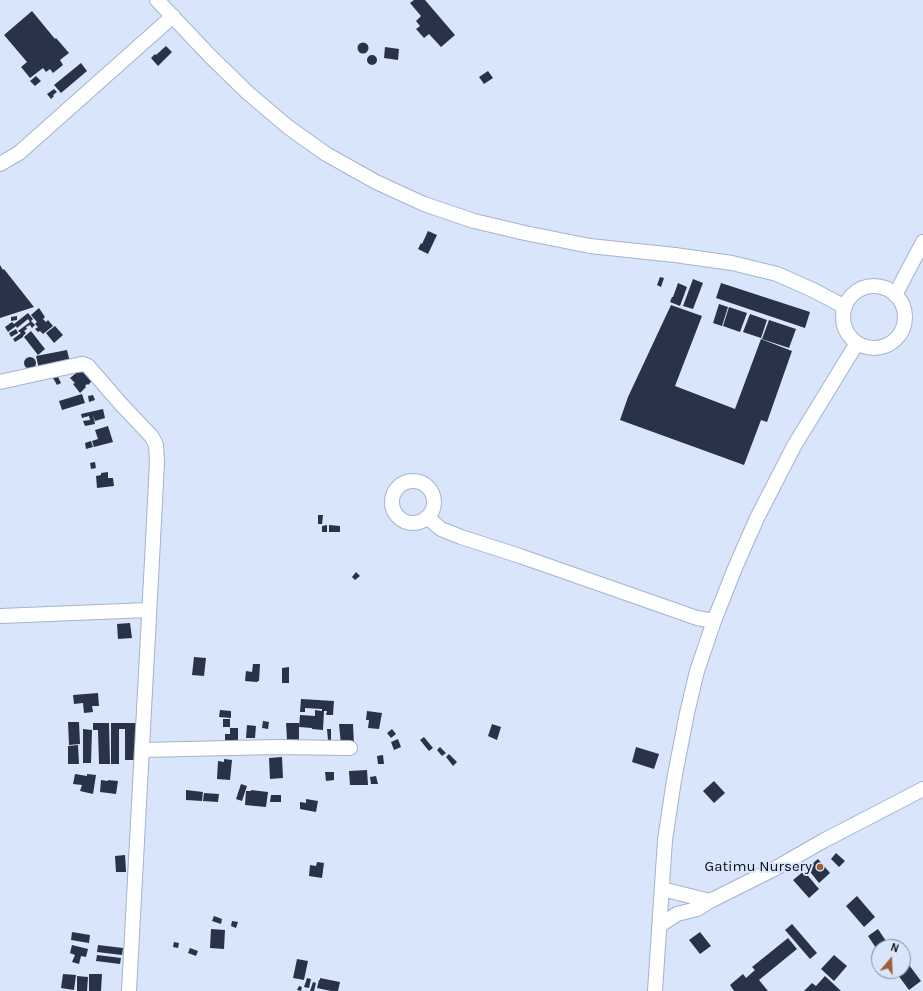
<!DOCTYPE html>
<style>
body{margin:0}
#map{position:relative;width:923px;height:991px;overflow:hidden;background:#d9e5fa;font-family:Karla,sans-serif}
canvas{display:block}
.north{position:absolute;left:871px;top:939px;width:40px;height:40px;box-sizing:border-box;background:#d9e5fa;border:1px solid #868f9f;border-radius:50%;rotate:19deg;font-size:11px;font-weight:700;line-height:16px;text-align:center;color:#090e17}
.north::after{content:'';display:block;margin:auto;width:14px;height:18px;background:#a25d30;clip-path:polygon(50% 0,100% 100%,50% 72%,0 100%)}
</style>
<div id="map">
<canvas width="923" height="991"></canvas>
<div class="north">N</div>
</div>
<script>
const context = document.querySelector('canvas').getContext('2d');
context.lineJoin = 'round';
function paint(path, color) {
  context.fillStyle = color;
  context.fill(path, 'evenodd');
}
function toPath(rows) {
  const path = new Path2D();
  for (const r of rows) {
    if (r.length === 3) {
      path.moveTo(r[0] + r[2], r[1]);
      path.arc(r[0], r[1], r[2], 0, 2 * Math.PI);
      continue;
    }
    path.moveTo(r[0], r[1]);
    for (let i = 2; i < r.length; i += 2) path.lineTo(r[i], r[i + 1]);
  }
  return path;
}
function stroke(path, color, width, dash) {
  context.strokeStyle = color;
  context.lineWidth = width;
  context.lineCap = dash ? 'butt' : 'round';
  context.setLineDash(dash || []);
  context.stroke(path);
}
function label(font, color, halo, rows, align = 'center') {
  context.font = font + ' Karla,sans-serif';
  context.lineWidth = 4;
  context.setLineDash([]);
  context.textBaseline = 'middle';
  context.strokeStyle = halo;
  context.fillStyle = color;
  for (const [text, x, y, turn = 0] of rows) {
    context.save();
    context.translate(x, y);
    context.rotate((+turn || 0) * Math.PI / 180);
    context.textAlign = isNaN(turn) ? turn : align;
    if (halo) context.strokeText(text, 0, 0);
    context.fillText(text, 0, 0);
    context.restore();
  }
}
const building = toPath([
 [414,0,425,0,455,35,441,47,429,34,424,38,416,29,420,26,416,21,421,16,410,3],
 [32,11,55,39,56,38,69,53,60,60,63,65,53,73,50,69,46,72,43,68,30,78,21,67,27,62,4,35],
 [363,48,5.5],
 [166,46,172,52,158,66,151,58,155,54,156,55],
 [385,47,399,49,398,60,384,58],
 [372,60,5],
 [81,63,87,71,61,93,54,85],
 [488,71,493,78,484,84,479,77],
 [36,76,41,81,35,86,30,81],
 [54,89,57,92,53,95,54,96,51,99,47,94],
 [428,231,437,235,428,254,418,249,421,243,422,244],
 [0,265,3,270,4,269,34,307,0,318],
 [660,277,664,278,661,287,657,285],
 [693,279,703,283,693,309,683,306],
 [678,283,687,287,680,306,670,302,672,297,673,297],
 [721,283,810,312,805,328,716,298],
 [719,304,728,307,722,326,713,323],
 [671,305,702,316,675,386,735,409,761,339,792,351,767,422,761,420,744,465,620,420,628,397],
 [729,307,747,313,740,332,723,326],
 [39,308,45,317,43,319,46,322,48,320,53,326,43,334,40,331,38,332,35,329,38,327,35,324,37,322,31,315],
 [28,313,33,319,31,321,35,325,32,328,30,325,26,327,27,329,24,331,26,333,23,336,23,337,15,342,13,339,21,333,18,331,30,322,28,319,17,328,16,326,8,332,5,327,12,322,14,324],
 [750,314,767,320,761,338,743,332],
 [17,316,17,320,11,321,11,317],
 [769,320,796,329,789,348,762,339],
 [55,326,63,335,54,343,46,333],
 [16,329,18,333,11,337,9,333],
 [31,331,45,349,38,355,24,337],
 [67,350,70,362,39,369,36,356],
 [30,363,6],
 [81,369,92,381,88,385,87,384,85,386,86,387,80,393,73,384,75,383,70,378],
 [57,375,61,383,57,385,53,378],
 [82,394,85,403,62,410,59,401],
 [93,395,95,400,89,402,88,396],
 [103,409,105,418,95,421,93,415,95,424,85,426,83,421,90,420,89,416,82,418,81,414],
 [108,426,113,442,94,447,92,441,98,439,95,430],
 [91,441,93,447,86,449,85,443],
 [95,462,96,468,91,469,90,463],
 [108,472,108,478,113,478,114,486,97,488,96,476,101,475,101,473],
 [318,515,323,515,322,524,318,524],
 [327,525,327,532,322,532,322,526],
 [329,525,340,526,340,532,329,532],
 [356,572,360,576,355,580,352,577],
 [130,623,132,638,118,639,117,624],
 [194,657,206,658,204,676,192,675],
 [253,664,260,664,259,681,258,681,257,682,245,681,246,671,252,672],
 [289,667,289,683,282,683,282,668],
 [98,693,99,706,92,706,93,712,84,713,83,703,74,704,73,695],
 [301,699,334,701,333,715,326,715,327,711,324,711,323,730,312,729,312,728,299,727,300,715,315,716,315,710,322,711,322,709,305,708,305,712,300,712],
 [220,710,231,711,231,718,219,717],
 [367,711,382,713,379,729,368,728,369,720,366,720],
 [223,719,230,719,230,727,223,727],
 [263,721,269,722,268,729,262,728],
 [68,722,79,722,80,744,69,745],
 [93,723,109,723,110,764,99,764,98,730,93,730],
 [111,723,136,723,136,760,125,760,125,729,119,729,119,764,111,764],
 [286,723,299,723,299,740,287,740],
 [339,724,353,724,354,745,341,745],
 [492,724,501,727,497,740,488,736],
 [247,725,256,726,255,738,246,738],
 [230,728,238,728,238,744,230,744,230,741,225,741,225,734,230,734],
 [83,729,92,730,91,763,83,763],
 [327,729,331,729,331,740,328,740],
 [392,729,396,734,391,738,387,733],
 [424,737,433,748,429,751,420,740],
 [398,739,401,747,394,750,391,742],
 [78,745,79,764,68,764,68,746],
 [440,747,446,753,442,756,437,750],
 [636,747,659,754,654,769,632,762],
 [449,754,457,762,453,766,446,757],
 [383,755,384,764,378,764,377,756],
 [282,757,283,778,270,779,269,758],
 [224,759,232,760,230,780,217,779,218,761,224,762],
 [367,770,368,785,350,785,349,771],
 [325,772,334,772,334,780,326,781],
 [75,774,87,776,87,774,96,775,93,794,80,791,82,785,73,784],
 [376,776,378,784,371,784,370,777],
 [101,780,108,781,108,780,118,781,116,794,100,792],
 [714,781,725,793,714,803,703,791],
 [241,784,247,786,242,801,236,799],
 [186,790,203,792,202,801,186,800],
 [251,790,268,792,266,807,245,805,246,791,251,791],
 [204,793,219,794,218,802,203,801],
 [271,795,281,795,281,802,270,802],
 [306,799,318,801,316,812,300,809,300,802,306,803],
 [836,853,845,861,839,867,831,859],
 [125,855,126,872,116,872,115,856],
 [818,859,830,873,819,883,807,868],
 [317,862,324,863,322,878,309,876,310,865,316,866],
 [804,871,819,889,809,898,793,880],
 [857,896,875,917,864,927,846,906],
 [214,916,222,919,221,924,212,921],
 [232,921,238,922,236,928,231,926],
 [792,924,817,953,810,959,785,930],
 [211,929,225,930,224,949,210,948],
 [878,929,886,941,876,948,868,936],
 [72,932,90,935,89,943,71,940],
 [700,932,711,946,700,954,689,940],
 [788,938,797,949,759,980,768,991,734,991,730,985,743,974,746,978,755,970,752,967],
 [174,942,179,943,178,948,173,947],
 [72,945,88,949,86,957,81,956,79,964,72,962,75,955,70,953],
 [98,945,123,948,122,955,97,952],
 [190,948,198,951,196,956,188,953],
 [97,955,121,958,120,964,96,961],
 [834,955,847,966,834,981,821,969],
 [903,957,921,981,909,990,895,971,903,971],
 [297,959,308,961,304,980,293,978],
 [63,974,76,975,74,990,61,988],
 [89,974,102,974,101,991,89,991],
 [77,976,88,977,87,991,77,991],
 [825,976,841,991,804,991,812,983,816,986],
 [307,978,311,979,309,988,304,987],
 [320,978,340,982,338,991,331,991,317,988,319,980,320,980],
 [313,982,316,983,314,991,310,991],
 [299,986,302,987,301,991,297,990]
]);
const minor = toPath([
 [157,0,210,56,248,93,288,127,326,154,376,182,424,204,474,221,525,233,590,246,675,255,732,263,777,274,813,290,845,307],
 [0,164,19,153,173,16],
 [874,317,31],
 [895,295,923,242],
 [0,382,77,365,83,364,88,366,120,403,152,437,156,445,157,462,152,560,129,991],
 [413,502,21],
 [427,517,441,529,461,537,520,556,697,618,714,621],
 [0,616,149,610],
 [142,750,275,747,350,748],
 [662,889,710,901],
 [659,926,677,914,697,909,710,901,774,869,823,841,923,789],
 [655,991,665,840,674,780,687,713,697,671,714,621,735,568,757,518,794,446,857,343]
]);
const markers = [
 [820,867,4,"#a25d30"]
];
const poiNames = [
 ["Gatimu Nursery",812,867]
];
paint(building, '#283348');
stroke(minor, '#a5b3cc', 16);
stroke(minor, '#fff', 14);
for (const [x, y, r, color] of markers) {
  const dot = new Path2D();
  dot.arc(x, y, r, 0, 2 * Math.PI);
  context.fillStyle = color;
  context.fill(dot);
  stroke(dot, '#d9e5fa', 1.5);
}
label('15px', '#090e17', '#d9e5fa', poiNames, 'right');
</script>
